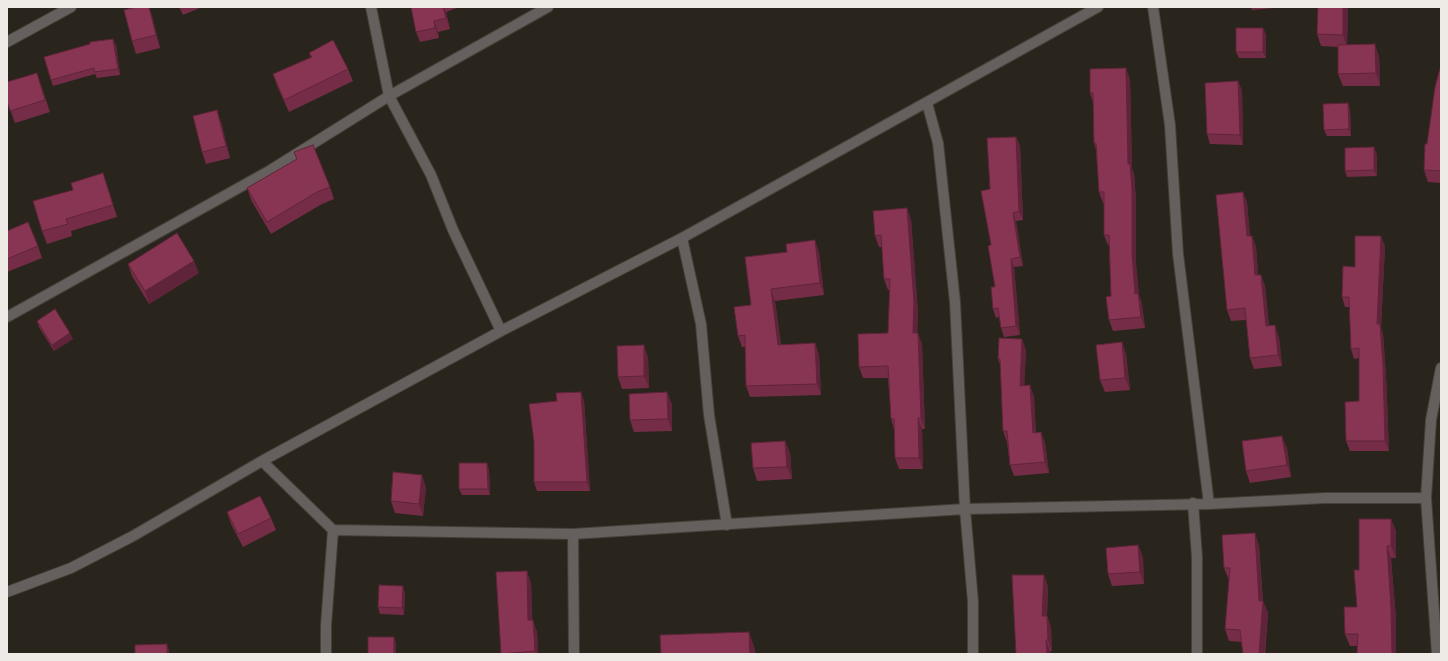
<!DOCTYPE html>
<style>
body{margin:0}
#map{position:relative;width:1448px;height:661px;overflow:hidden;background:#29251c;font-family:Bitter,serif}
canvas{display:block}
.frame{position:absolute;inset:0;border:8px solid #eeebe6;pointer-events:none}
</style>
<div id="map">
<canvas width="1448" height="661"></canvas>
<div class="frame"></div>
</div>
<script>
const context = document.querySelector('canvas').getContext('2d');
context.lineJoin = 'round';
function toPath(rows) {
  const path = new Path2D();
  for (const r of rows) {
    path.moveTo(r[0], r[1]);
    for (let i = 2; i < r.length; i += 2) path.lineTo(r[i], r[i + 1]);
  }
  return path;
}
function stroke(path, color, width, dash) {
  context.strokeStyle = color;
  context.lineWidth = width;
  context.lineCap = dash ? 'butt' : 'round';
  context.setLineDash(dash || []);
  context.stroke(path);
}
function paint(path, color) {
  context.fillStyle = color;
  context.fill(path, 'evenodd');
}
const street = toPath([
 [371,7,389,96,431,175,453,230,501,331],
 [1153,7,1170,125,1178,254,1209,504],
 [7,42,71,7],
 [927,103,938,143,955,302,965,509,973,602,973,654],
 [682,238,701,324,709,415,727,525],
 [7,317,269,171,389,96,548,7],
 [262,461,333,530,573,534,965,509,1209,504,1325,498,1426,498],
 [1193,503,1197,557,1197,654],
 [573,534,574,654],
 [7,592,71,568,133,536,262,461,501,331,682,238,1098,7],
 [326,654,326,626,333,530],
 [1437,654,1426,498,1431,420,1441,368]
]);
const wall = toPath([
 [149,7,152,16,160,48,136,54,132,41],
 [179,7,202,7,183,15],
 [411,7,459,7,446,12,450,29,438,32,439,38,420,42,416,32],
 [1251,7,1286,7,1252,10],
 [1318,7,1347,7,1348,9,1347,45,1379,56,1380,86,1343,86,1338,74,1338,47,1321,46,1317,34],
 [1263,28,1266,35,1266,58,1239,58,1236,52],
 [116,45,120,75,97,78,95,74,53,86,51,80],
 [309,53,348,69,353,81,289,112,277,86,273,74,311,57],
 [1441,65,1441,183,1428,182,1424,170,1427,144],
 [1130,79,1132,169,1134,174,1136,201,1136,264,1139,295,1142,304,1145,328,1113,331,1109,320,1111,296,1109,245,1108,245,1104,235,1104,203,1103,203,1099,192,1096,150,1094,143,1093,102,1090,93],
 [1238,81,1242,91,1243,145,1210,144,1207,134],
 [41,85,50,112,15,123,7,101],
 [1348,103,1350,109,1351,136,1327,136,1324,130],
 [221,122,230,158,206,164,202,152],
 [1020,145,1023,220,1016,221,1023,266,1014,267,1020,335,1004,337,1001,328,999,317,996,318,993,309,995,287,991,245,990,189],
 [1377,154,1377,176,1347,177,1345,171],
 [107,185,117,217,71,231,72,236,47,244,42,231],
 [330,187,334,199,322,204,271,234,251,200,247,188],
 [1243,192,1247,203,1250,236,1252,236,1256,247,1258,275,1261,275,1265,286,1269,326,1279,337,1282,366,1254,369,1250,358,1246,320,1231,321,1227,310],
 [911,219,918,313,917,333,922,344,925,429,922,429,923,469,899,469,895,458,894,429,891,419,888,378,863,378,859,367,888,333,890,290,888,290,884,279,882,247,879,247,875,236],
 [7,231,38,246,42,258,7,272],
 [1385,246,1381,328,1383,334,1386,376,1389,451,1350,451,1346,441,1359,401,1359,358,1354,359,1351,349,1349,307,1345,307,1342,297,1355,267],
 [787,252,819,252,824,295,775,301,781,345,815,343,819,355,821,395,750,397,746,386,745,347,742,347,738,336,751,305],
 [128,264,199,273,149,304,132,276],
 [37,321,73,339,54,351,39,327],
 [1122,342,1126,354,1130,390,1105,392,1100,380],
 [1026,350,1024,385,1034,396,1036,433,1041,432,1045,443,1049,473,1014,476,1010,465,1007,442,1003,431,1000,364,998,359],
 [648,357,649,388,622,389,618,377],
 [667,392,672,405,672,431,634,432,630,420],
 [584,400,590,491,537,491,534,482],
 [785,441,790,453,792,479,757,481,753,468],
 [1287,448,1291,477,1250,483,1246,471],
 [489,469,490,495,462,495,459,489],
 [426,487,423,516,395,513,391,501],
 [227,512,271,518,276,530,243,547,231,524],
 [1391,519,1396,531,1396,558,1391,558,1396,619,1396,654,1357,654,1357,646,1350,646,1345,634,1357,607,1359,570],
 [1138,545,1143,558,1144,584,1112,586,1108,574],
 [1259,545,1263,601,1268,613,1265,654,1273,653,1273,654,1243,654,1242,642,1229,641,1225,629,1229,580,1224,568],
 [496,572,531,583,532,620,537,632,538,654,501,654],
 [1048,586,1047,616,1051,627,1052,651,1016,654],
 [405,593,404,615,380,614,378,607]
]);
const shadedWall = toPath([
 [149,7,152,16,160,48,156,35],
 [443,7,444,7,446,12,450,29,446,18],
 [1343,7,1347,7,1348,9,1347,47,1343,35],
 [434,21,438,32,439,38,435,28],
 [1263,28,1266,35,1266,58,1263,52],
 [113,39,116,45,120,75,118,69],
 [1375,44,1379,56,1380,86,1376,73],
 [1126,68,1130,79,1132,169,1134,174,1136,201,1136,264,1139,295,1142,304,1145,328,1141,317,1135,294,1132,253,1128,164],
 [1238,81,1242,91,1243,145,1240,135],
 [1348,103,1350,109,1351,136,1349,129],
 [217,110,221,122,230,158,226,146],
 [1016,137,1020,145,1023,220,1019,211],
 [1374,147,1377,154,1377,176,1374,170],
 [1243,192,1247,203,1251,247,1247,236],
 [907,208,911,219,918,313,917,344,913,333],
 [1013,213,1016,221,1023,266,1020,257],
 [1252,236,1256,247,1259,286,1255,275],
 [1381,236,1385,246,1381,328,1383,334,1386,376,1389,451,1385,441,1377,324],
 [815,240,819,252,824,295,820,283],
 [1011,259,1014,267,1020,335,1016,326],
 [194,261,199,273,149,304,145,291],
 [1261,275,1265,286,1270,338,1266,326],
 [771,289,775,301,782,357,778,345],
 [1275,325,1279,337,1282,366,1278,355],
 [70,333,73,339,54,351,52,345],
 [918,333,922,344,925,429,921,418],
 [1022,339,1026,350,1024,397,1020,386],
 [1122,342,1126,354,1130,390,1125,378],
 [815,343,819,355,821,395,817,384],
 [644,345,648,357,649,388,644,376],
 [1030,385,1034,396,1036,444,1033,433],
 [581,392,584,400,590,491,587,482],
 [667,392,672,405,672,431,668,419],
 [918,418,922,429,923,469,919,458],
 [1041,432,1045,443,1049,473,1045,462],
 [1282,436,1287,448,1291,477,1287,465],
 [785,441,790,453,792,479,787,467],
 [487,463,489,469,490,495,488,489],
 [422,475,426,487,423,516,419,504],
 [1391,519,1396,531,1396,558,1391,546],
 [1255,533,1259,545,1263,607,1263,601,1268,613,1264,654,1259,654,1259,601],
 [1138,545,1143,558,1144,584,1140,572],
 [1387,546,1391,558,1396,619,1396,654,1392,654],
 [527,571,531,583,533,633,528,620],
 [1044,575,1048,586,1047,616,1051,627,1052,651,1048,640,1042,616],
 [403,586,405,593,404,615,402,608],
 [533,620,537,632,538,654,536,654,535,651],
 [749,632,755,649,755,654,750,654],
 [394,637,396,643,396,654,394,654],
 [1046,640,1050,651,1050,654,1047,654],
 [167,644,170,654,167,654]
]);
const building = toPath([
 [136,7,149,7,156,35,132,41,124,10,136,7],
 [411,7,443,7,446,18,434,21,435,28,416,32,411,7],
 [1318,7,1343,7,1343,35,1317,34,1318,7],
 [1236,28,1263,28,1263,52,1236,52,1236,28],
 [113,39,118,69,94,72,94,68,51,80,44,57,90,44,90,42,113,39],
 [333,40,348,69,284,100,273,74,312,57,309,53,333,40],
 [1375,44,1376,73,1338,74,1338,45,1375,44],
 [1441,65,1441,171,1424,170,1425,144,1427,144,1435,87,1441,65],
 [1126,68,1128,164,1130,164,1132,190,1132,253,1135,294,1138,293,1141,317,1109,320,1106,297,1111,296,1109,235,1104,235,1104,192,1099,192,1096,143,1094,143,1093,93,1090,93,1090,69,1126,68],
 [37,73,45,100,10,111,7,101,7,82,37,73],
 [1238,81,1240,135,1207,134,1205,83,1238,81],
 [1348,103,1349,129,1324,130,1323,104,1348,103],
 [217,110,226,146,202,152,193,116,217,110],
 [1016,137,1019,211,1013,213,1020,257,1011,259,1016,326,1001,328,998,308,993,309,991,287,995,287,988,246,991,245,981,191,990,189,987,138,1016,137],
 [313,145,330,187,317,192,267,222,247,188,297,159,294,152,313,145],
 [1374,147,1374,170,1345,171,1345,148,1374,147],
 [103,173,113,205,66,219,68,224,42,231,33,201,73,190,71,183,103,173],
 [1243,192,1247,236,1252,236,1255,275,1261,275,1266,326,1275,325,1278,355,1250,358,1245,308,1227,310,1216,195,1243,192],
 [907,208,914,302,913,333,918,333,921,418,918,418,919,458,895,458,894,419,891,419,888,366,859,367,858,334,888,333,890,279,884,279,881,235,875,236,873,211,907,208],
 [28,222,38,246,7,259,7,231,28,222],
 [177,233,194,261,145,291,128,264,177,233],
 [1355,236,1381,236,1377,324,1380,324,1383,366,1385,441,1346,441,1345,402,1359,401,1359,348,1351,349,1349,297,1342,297,1343,266,1355,267,1355,236],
 [815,240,820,283,771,289,778,345,815,343,817,384,746,386,745,335,738,336,734,307,751,305,745,257,787,252,786,244,815,240],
 [55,309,70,333,52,345,37,321,55,309],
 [999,338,1022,339,1020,386,1030,385,1033,433,1041,432,1045,462,1010,465,1007,431,1003,431,1000,359,998,359,999,338],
 [1122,342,1125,378,1100,380,1096,345,1122,342],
 [644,345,644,376,618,377,617,346,644,345],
 [581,392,587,482,534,482,534,442,529,404,557,401,556,393,581,392],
 [667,392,668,419,630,420,629,394,667,392],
 [1282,436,1287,465,1246,471,1242,441,1282,436],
 [785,441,787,467,753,468,751,443,785,441],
 [459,463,487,463,488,489,459,489,459,463],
 [393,472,422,475,419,504,391,501,393,472],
 [260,496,271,518,238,534,227,512,260,496],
 [1359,519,1391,519,1391,546,1387,546,1391,607,1392,654,1357,654,1358,634,1345,634,1344,607,1357,607,1354,570,1359,570,1359,519],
 [1255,533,1259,601,1263,601,1259,654,1243,654,1240,630,1225,629,1230,568,1224,568,1222,535,1255,533],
 [1138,545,1140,572,1108,574,1106,548,1138,545],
 [527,571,528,620,533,620,535,651,501,654,496,572,527,571],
 [1012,575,1044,575,1042,616,1047,616,1048,640,1046,640,1047,654,1016,654,1012,575],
 [379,585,403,586,402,608,378,607,379,585],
 [749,632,750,654,661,654,660,635,749,632],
 [368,637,394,637,394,654,368,654,368,637],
 [167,644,167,654,135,654,135,645,167,644],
 [1273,653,1273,654,1262,654,1273,653]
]);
stroke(street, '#454138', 12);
stroke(street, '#65605e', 10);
paint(wall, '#752d47');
paint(shadedWall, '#5f243a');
paint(building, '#883453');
stroke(building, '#5f243a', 1);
</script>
